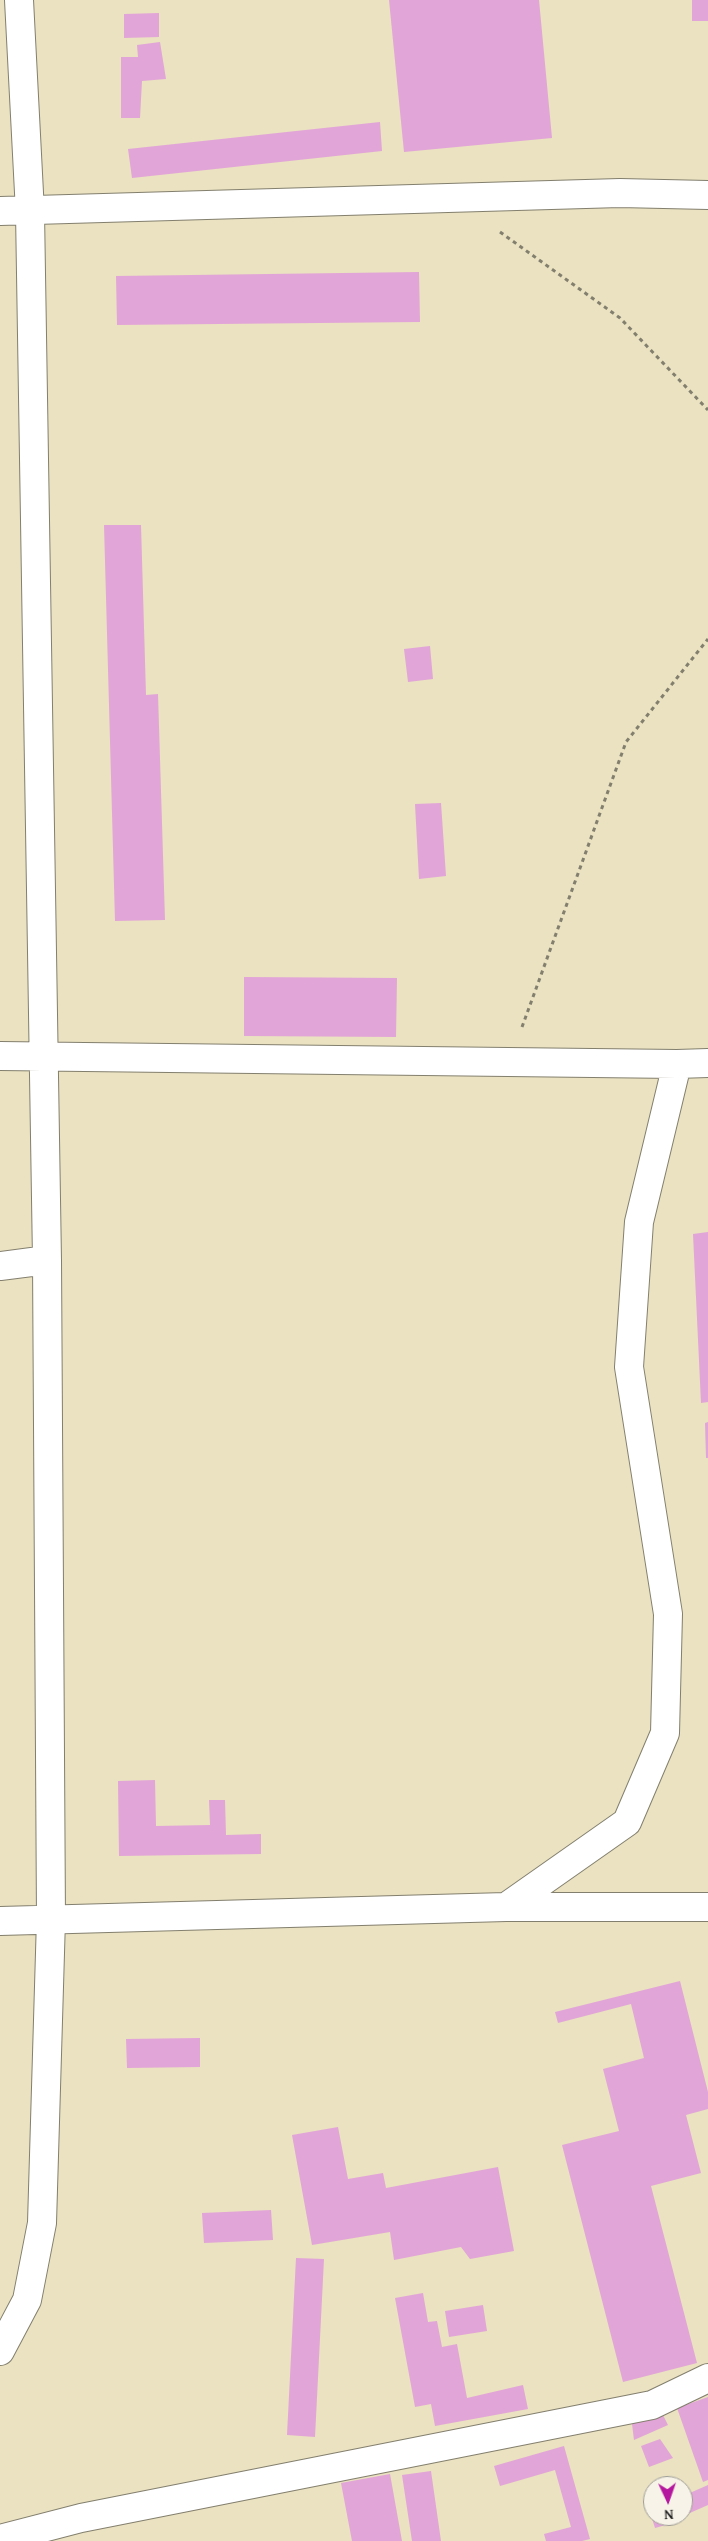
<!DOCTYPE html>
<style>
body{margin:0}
#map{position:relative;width:708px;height:2541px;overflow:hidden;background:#eae2c1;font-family:"Gentium Book Plus",serif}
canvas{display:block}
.north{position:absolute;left:643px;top:2476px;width:50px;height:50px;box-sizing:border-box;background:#f7f3e8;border:1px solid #9f9d96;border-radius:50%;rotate:177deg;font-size:14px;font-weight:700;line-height:20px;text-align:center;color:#1c1c1c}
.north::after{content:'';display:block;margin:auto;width:18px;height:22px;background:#b5179e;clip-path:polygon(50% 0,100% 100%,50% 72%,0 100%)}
</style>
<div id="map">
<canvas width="708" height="2541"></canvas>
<div class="north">N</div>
</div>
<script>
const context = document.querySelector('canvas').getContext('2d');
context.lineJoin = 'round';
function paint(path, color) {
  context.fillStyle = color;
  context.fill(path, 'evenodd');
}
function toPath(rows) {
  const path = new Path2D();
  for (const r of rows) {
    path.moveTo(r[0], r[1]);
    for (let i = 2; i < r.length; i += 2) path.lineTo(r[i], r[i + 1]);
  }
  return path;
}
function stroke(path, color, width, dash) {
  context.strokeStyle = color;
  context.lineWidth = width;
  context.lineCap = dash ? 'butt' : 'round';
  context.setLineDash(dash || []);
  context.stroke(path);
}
const building = toPath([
 [389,0,539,0,552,138,404,152],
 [692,0,708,0,708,21,692,21],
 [159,13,159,37,124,38,124,14],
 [160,42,166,79,142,81,140,118,121,118,121,57,138,57,137,45],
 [380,122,382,151,132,178,128,149],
 [419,272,420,322,117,325,116,276],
 [104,525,141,525,146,695,158,694,165,920,115,921],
 [430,646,433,679,408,682,404,649],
 [441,803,446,876,419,879,415,804],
 [244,977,397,978,396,1037,244,1036],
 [708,1232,708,1402,701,1403,693,1234],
 [708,1422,708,1458,706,1458,705,1423],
 [155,1780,156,1826,210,1825,209,1800,225,1800,226,1835,261,1834,261,1854,119,1856,118,1781],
 [680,1981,708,2092,708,2109,686,2115,701,2173,651,2186,697,2363,623,2382,562,2145,619,2131,603,2069,644,2058,631,2004,558,2023,555,2012],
 [200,2038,200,2067,127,2068,126,2039],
 [338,2127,348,2179,383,2173,386,2188,498,2167,514,2251,470,2259,461,2247,394,2260,390,2232,312,2245,292,2135],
 [271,2210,273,2240,204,2243,202,2213],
 [296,2258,324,2259,315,2437,287,2435],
 [423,2293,428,2322,437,2321,442,2347,457,2344,467,2398,523,2385,528,2409,435,2426,431,2404,415,2407,395,2298],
 [483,2305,487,2331,449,2337,445,2311],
 [708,2397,708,2480,703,2482,677,2408],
 [661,2411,668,2425,634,2440,632,2424],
 [660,2439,673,2458,649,2467,641,2446],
 [564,2446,590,2539,582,2541,546,2541,544,2534,571,2527,555,2470,500,2486,494,2466],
 [431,2471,441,2541,412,2541,402,2475],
 [390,2474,402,2541,352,2541,341,2483],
 [708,2485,708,2505,683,2516,683,2496],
 [653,2501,653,2516,671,2516,673,2523,655,2528,647,2503]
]);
const path = toPath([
 [500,232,620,318,708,410],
 [522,1027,626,742,708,639]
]);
const minor = toPath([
 [0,211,620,193,708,195],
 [0,1056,677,1064,708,1063],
 [0,1266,47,1260],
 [506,1907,627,1822,665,1733,668,1614,629,1367,639,1222,677,1064],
 [0,1921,506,1907,708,1907],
 [0,2351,27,2300,42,2223,51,1919,47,1260,30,212,19,0],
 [0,2539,81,2518,652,2405,708,2378]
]);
paint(building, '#e2a5d7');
stroke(minor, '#837f6e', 30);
stroke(path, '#837f6e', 3, [4, 4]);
stroke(minor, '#fff', 28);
</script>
